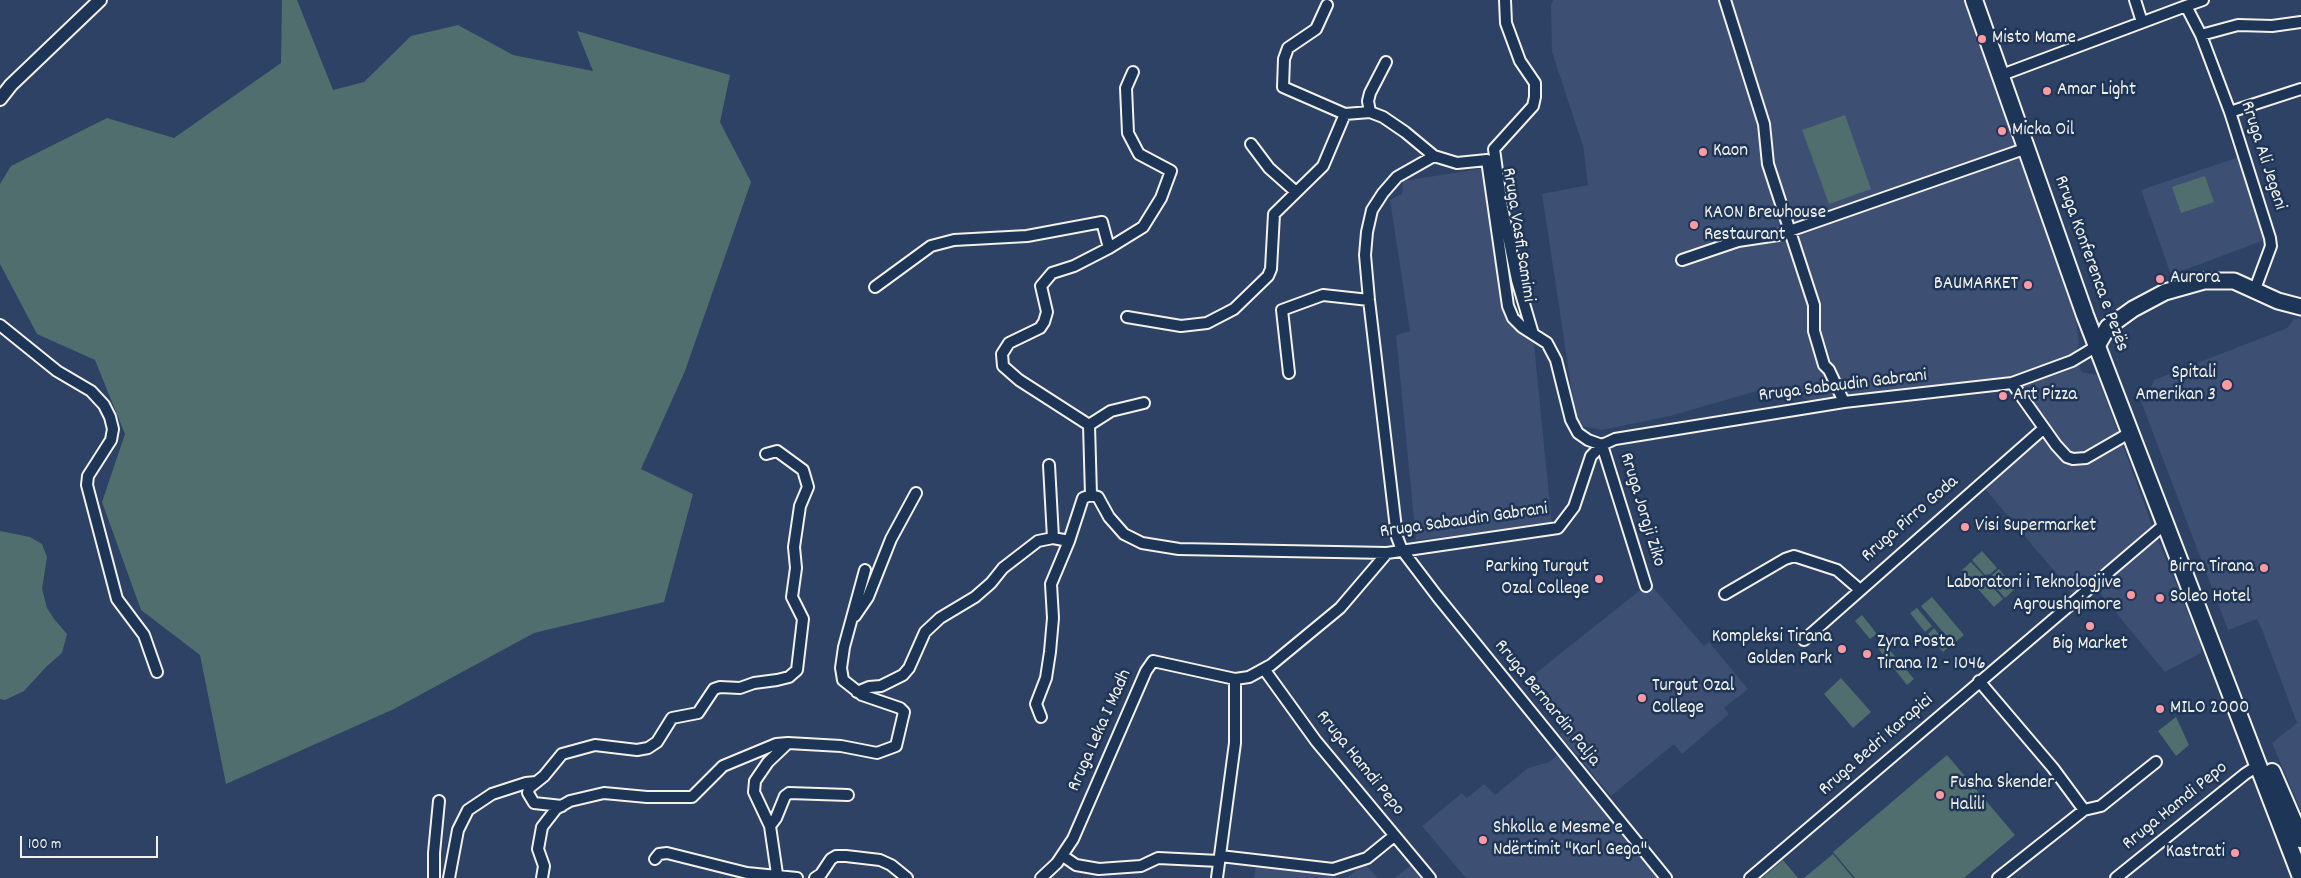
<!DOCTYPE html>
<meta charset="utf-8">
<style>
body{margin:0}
#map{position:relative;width:2301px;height:878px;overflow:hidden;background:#2d4265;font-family:Dekko,sans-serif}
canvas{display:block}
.scale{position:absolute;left:20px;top:836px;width:138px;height:22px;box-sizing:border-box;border:2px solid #f4f1e8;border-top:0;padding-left:6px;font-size:15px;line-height:18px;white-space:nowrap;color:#f4f1e8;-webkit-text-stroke:4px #1d3557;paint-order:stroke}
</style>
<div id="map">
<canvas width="2301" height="878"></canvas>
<div class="scale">100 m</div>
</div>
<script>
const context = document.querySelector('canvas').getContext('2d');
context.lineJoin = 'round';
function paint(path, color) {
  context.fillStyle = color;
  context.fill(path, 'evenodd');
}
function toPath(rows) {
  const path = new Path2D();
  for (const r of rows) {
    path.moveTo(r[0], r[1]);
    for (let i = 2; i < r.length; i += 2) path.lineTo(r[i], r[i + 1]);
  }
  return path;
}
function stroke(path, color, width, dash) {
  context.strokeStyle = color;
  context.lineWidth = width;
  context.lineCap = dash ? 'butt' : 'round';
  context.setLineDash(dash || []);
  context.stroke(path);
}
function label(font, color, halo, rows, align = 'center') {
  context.font = font + ' Dekko,sans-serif';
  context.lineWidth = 5;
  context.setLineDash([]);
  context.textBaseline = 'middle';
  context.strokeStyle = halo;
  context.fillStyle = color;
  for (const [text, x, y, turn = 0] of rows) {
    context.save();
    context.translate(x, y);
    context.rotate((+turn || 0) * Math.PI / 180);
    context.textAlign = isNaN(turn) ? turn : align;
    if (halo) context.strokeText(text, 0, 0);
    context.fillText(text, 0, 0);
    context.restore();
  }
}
const built = toPath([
 [1553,0,1966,0,2021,151,2076,320,2079,344,2076,350,2081,372,2097,375,2152,525,2201,645,2201,653,2165,672,2093,585,2077,598,1980,483,2043,429,2012,384,1826,405,1771,387,1670,416,1602,430,1577,425,1542,194,1588,185,1583,146,1552,52,1551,6],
 [2239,157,2267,239,2171,275,2141,190],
 [1486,168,1508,325,1522,327,1533,334,1552,525,1416,540,1396,335,1410,331,1390,200,1402,194,1403,181],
 [2300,318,2301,321,2301,811,2272,743,2297,723,2263,632,2257,619,2228,630,2139,396,2149,392,2154,380,2287,328,2294,319],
 [1649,583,1704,646,1709,642,1748,689,1724,708,1729,714,1682,754,1674,744,1611,796,1560,735,1571,725,1531,677],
 [1559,754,1662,878,1466,878,1422,826,1462,793,1467,798,1484,784,1495,795,1528,768,1549,762],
 [1364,863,1378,878,1347,878],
 [1411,865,1422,878,1395,878],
 [1256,866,1333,874,1337,878,1254,878]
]);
const green = toPath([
 [282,0,297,0,333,90,364,82,411,36,458,25,513,55,593,71,577,31,730,75,720,122,751,182,685,371,641,469,693,494,664,602,534,633,394,709,226,784,200,655,141,610,102,502,125,434,95,360,37,334,0,264,0,184,11,166,107,118,174,138,281,63],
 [1845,115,1871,189,1829,204,1802,130],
 [2205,176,2214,202,2181,213,2172,187],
 [0,531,30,537,42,544,47,557,42,589,47,608,54,619,67,634,62,653,47,666,24,691,5,700,0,699],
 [1982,551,1997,568,1990,574,1985,575,1972,560],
 [1971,562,1984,576,1983,581,1976,587,1962,570],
 [1999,569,2015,589,2005,598,1990,581,1991,576],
 [1985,582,1989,583,2003,599,1994,607,1978,589],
 [1932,597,1964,635,1953,644,1921,606],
 [1917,608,1932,626,1925,632,1910,613],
 [1862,615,1877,634,1870,639,1855,621],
 [1934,628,1949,647,1943,652,1928,634],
 [1882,640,1897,659,1891,664,1876,646],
 [1899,661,1914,679,1907,685,1892,666],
 [1841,678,1871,712,1853,728,1824,694],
 [2176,717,2189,745,2176,756,2158,731],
 [1947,755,2015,835,1964,878,1855,878,1833,852],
 [1833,854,1853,878,1804,878],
 [1783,860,1798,878,1762,878]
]);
const minor = toPath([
 [1505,0,1506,23,1520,61,1535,83,1535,97,1533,106,1494,149,1502,207,1517,280,1533,334],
 [1725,0,1764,124,1768,164,1814,305,1814,331,1824,365,1829,370,1844,402],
 [2135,0,2142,22],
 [1327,5,1316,29,1288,48,1284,59,1283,87,1345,114,1370,112,1383,117,1405,132,1434,156,1457,163,1487,160,1508,306,1513,318,1522,327,1547,343,1556,360,1571,420,1578,433,1588,440,1602,445,1646,586],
 [2186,6,2203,0],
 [2201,35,2238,25,2272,26,2301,22],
 [2007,73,2186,6,2201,35,2230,112,2270,238,2271,246,2255,289],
 [1370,112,1368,101,1370,93,1386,62],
 [2230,112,2301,89],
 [1251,144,1269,168,1296,192],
 [1434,156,1397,177,1383,193,1372,210,1367,232,1365,255,1369,300,1397,537,1402,550,1437,596,1666,878],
 [1682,260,1738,241,1778,235,2027,148],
 [875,287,931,246,954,240,1027,236,1102,222,1109,248],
 [1127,317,1181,326,1207,323,1234,309,1268,276,1271,269,1274,214,1323,166,1345,114],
 [0,325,57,371,91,391,104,405,110,417,113,429,111,440,88,476,87,485,117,599,144,635,157,672],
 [1289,373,1282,310,1323,295,1369,300],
 [2012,383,2056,445,2067,457,2073,459,2086,458,2131,432],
 [1089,425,1019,380,1003,366,1002,354,1009,343,1040,328,1044,322,1047,312,1041,286,1052,273,1074,266,1109,248,1143,227,1161,198,1171,171,1139,154,1128,133,1126,88,1133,72],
 [1089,425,1091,495],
 [1089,425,1111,411,1144,403],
 [1049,465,1053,538],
 [1725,594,1785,559,1794,556,1837,570,1859,589],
 [855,616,868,597,891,539,916,493],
 [1804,640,2043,429],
 [1264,669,1316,741,1430,878],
 [1979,681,2053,768,2084,810],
 [857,692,869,687,881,686,903,675,909,668,925,632,940,618,975,597,991,583,1003,568,1038,541,1053,538,1069,541],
 [1041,717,1036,704,1046,678,1050,652,1053,618,1051,584,1069,541,1083,498,1091,495,1098,497,1109,517,1124,534,1142,543,1179,549,1387,553,1558,528,1574,507,1591,456,1602,445,1615,439,1844,402,2012,383,2072,361,2097,346],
 [562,806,534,803,528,793,529,788,544,776,562,754,595,745,637,750,648,748,657,742,672,718,698,713,714,689,720,687,740,688,754,683,777,680,789,677,797,670,803,619,792,597,796,568,794,547,800,506,808,487,803,470,777,451,766,454],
 [770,826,776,818,785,796,789,793,848,795],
 [1063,856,1076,865,1099,869,1141,866,1158,858,1219,861],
 [1220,856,1333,869,1367,858,1394,836],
 [655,859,659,854,667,853,747,873,797,878],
 [777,874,770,826,754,792,755,781,768,762,788,743,841,746,877,753,896,746,904,712,900,708,862,695,843,680,841,668,844,647,865,570],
 [434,878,434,853,439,801],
 [449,878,458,830,468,810,492,794,526,783,536,782],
 [542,878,544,866,538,849,542,827,556,809,570,801,604,793,647,797,692,797,723,766,776,744,788,743],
 [815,878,821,874,831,859,836,856,846,856,880,860,891,865,907,878],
 [1041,878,1057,863,1073,839,1146,671,1153,661,1235,679,1249,677,1271,665,1340,608,1387,553],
 [1217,878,1235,743,1235,679],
 [1750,878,2165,524],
 [1998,878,2084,810,2101,806,2156,762],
 [2116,878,2245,774,2259,765]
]);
const tertiary = toPath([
 [0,99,11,85,100,0]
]);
const secondary = toPath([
 [2097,346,2108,327,2133,309,2165,292,2204,281,2234,281,2278,301,2301,307]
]);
const primary = toPath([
 [1974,0,2085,315,2301,877],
 [2272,772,2301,839]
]);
const markers = [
 [1982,39,5,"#ff9aa2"],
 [2047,91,5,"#ff9aa2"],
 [2002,131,5,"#ff9aa2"],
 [1703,152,5,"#ff9aa2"],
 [1694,225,5,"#ff9aa2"],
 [2160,279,5,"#ff9aa2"],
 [2028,285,5,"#ff9aa2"],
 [2227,385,6,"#ff9aa2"],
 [2003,396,5,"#ff9aa2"],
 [1965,527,5,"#ff9aa2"],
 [2264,568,5,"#ff9aa2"],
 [1599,579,5,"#ff9aa2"],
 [2131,595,5,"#ff9aa2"],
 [2160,598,5,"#ff9aa2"],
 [2090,626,5,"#ff9aa2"],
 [1842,649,5,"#ff9aa2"],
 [1867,654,5,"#ff9aa2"],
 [1642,698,5,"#ff9aa2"],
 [2160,709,5,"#ff9aa2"],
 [1940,795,5,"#ff9aa2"],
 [1483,840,5,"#ff9aa2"],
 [2235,853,5,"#ff9aa2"]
];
const poiNames = [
 ["Misto Mame",1992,39],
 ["Amar Light",2057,91],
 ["Micka Oil",2012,131],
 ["Kaon",1713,152],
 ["KAON Brewhouse",1704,214],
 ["Restaurant",1704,236],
 ["Aurora",2170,279],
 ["BAUMARKET",2018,285,"right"],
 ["Spitali",2216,374,"right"],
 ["Amerikan 3",2216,396,"right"],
 ["Art Pizza",2013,396],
 ["Visi Supermarket",1975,527],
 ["Parking Turgut",1589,568,"right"],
 ["Ozal College",1589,590,"right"],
 ["Birra Tirana",2254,568,"right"],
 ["Laboratori i Teknologjive",2121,584,"right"],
 ["Agroushqimore",2121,606,"right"],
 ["Soleo Hotel",2170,598],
 ["Kompleksi Tirana",1832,638,"right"],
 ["Golden Park",1832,660,"right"],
 ["Zyra Posta",1877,643],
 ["Tirana 12 - 1046",1877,665],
 ["Big Market",2090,645,"center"],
 ["Turgut Ozal",1652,687],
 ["College",1652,709],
 ["MILO 2000",2170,709],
 ["Fusha Skender",1950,784],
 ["Halili",1950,806],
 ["Shkolla e Mesme e",1493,829],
 ["Ndërtimit \"Karl Gega\"",1493,851],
 ["Kastrati",2225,853,"right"]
];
const streetNames = [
 ["Rruga Ali Jegeni",2262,156,72],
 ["Rruga Vasfi Samimi",1517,235,81],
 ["Rruga Konferenca e Pezës",2090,264,70],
 ["Rruga Sabaudin Gabrani",1843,387,-7],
 ["Rruga Jorgji Ziko",1641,510,73],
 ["Rruga Pirro Goda",1911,520,-41],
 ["Rruga Sabaudin Gabrani",1464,522,-8],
 ["Rruga Bernardin Palja",1546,704,51],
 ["Rruga Leka I Madh",1101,731,-66],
 ["Rruga Bedri Karapici",1877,746,-41],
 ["Rruga Hamdi Pepo",1359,764,51],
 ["Rruga Hamdi Pepo",2176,807,-39]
];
paint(built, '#3d4f72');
paint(green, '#506e6d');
stroke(minor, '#f4f1e8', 14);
stroke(tertiary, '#f4f1e8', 16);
stroke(secondary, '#f4f1e8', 19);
stroke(primary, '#f4f1e8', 20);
stroke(minor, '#1d3557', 10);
stroke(tertiary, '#1d3557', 12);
stroke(secondary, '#1d3557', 15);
stroke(primary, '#1d3557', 16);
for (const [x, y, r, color] of markers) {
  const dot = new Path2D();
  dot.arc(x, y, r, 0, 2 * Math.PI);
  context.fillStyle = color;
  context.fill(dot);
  stroke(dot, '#1d3557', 2);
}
label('19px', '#f4f1e8', '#1d3557', poiNames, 'left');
label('19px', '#f4f1e8', '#1d3557', streetNames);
</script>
